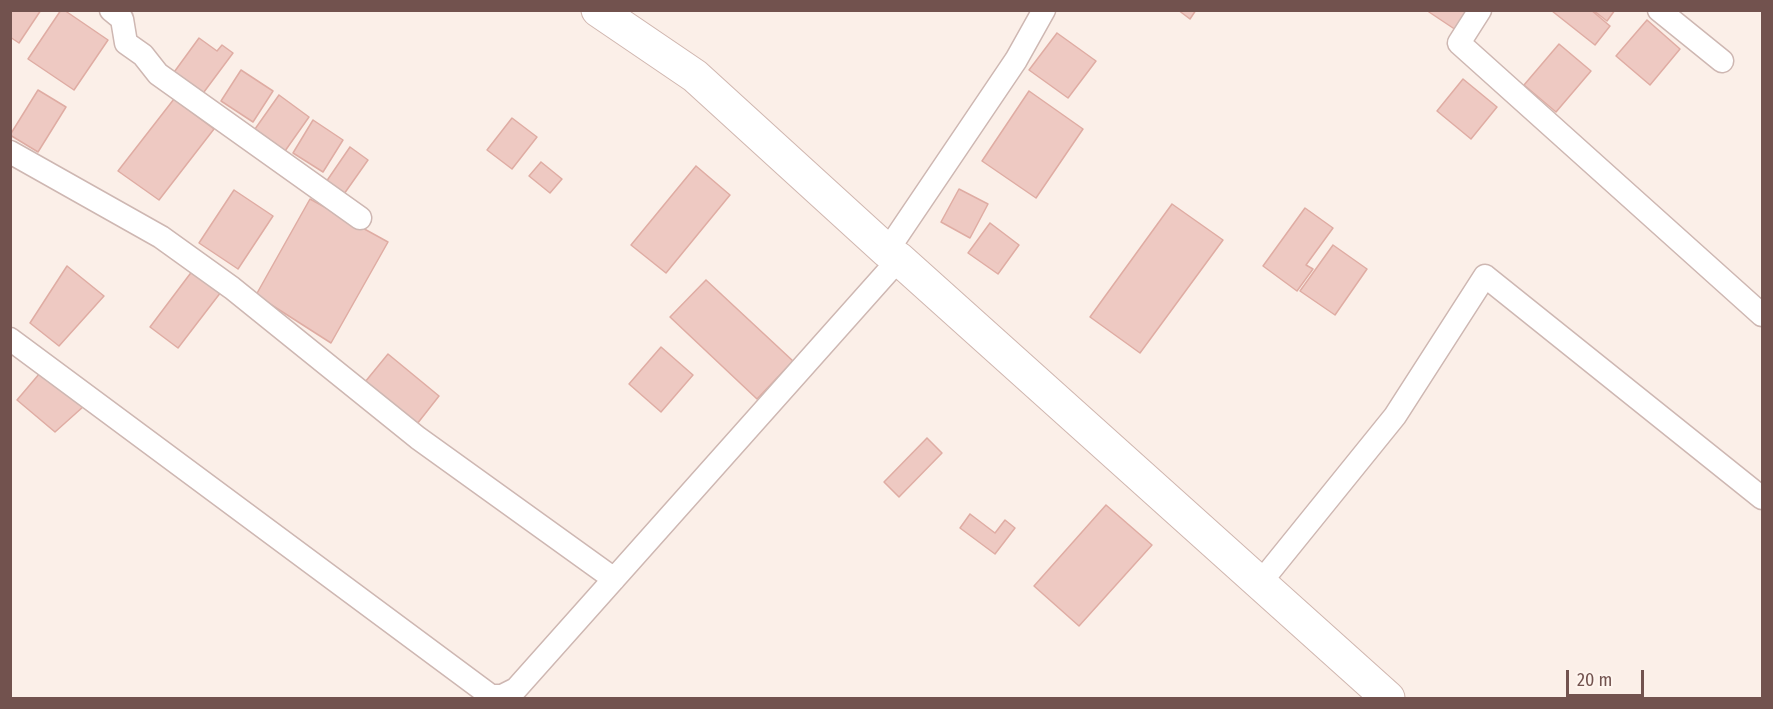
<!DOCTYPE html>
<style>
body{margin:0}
#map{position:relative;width:1773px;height:709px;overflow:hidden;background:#fbefe8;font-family:"Fira Sans Condensed",sans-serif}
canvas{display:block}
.frame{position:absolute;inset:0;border:12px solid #72524e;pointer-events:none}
.scale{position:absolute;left:1566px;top:670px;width:78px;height:27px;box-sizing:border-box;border:3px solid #72524e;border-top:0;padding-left:8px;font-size:18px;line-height:21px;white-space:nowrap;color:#72524e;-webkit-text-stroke:4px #fef4ee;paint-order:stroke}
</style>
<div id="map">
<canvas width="1773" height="709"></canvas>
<div class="frame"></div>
<div class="scale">20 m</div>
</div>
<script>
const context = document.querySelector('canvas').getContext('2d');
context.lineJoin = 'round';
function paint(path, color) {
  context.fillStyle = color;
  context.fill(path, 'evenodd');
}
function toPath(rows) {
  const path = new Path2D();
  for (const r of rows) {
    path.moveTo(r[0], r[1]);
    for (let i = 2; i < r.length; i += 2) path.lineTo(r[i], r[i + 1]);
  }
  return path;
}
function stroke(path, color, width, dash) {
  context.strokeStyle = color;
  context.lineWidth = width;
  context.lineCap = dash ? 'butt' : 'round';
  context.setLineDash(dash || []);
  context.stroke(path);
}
const building = toPath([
 [10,10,41,10,19,43,10,37,10,10],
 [61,10,64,10,108,40,74,90,28,59,61,10],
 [1178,10,1196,10,1190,19,1178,10],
 [1426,10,1468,10,1456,30,1426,10],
 [1591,10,1610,26,1595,45,1552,11,1591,10],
 [1593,10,1615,10,1607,21,1593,10],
 [1647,20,1680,49,1650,85,1616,56,1647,20],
 [1057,33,1096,61,1068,98,1029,70,1057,33],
 [199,38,217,51,222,45,233,53,201,96,172,75,199,38],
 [1559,44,1591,71,1556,112,1524,85,1559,44],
 [241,70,273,91,253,122,221,101,241,70],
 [1463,79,1497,107,1471,139,1437,111,1463,79],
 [38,90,66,107,38,152,10,135,38,90],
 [1029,91,1083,129,1036,198,982,161,1029,91],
 [279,95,309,117,285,151,255,129,279,95],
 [174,99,214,129,159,200,118,171,174,99],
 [512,118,537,137,512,169,487,150,512,118],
 [313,120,343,140,323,172,293,153,313,120],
 [350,147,368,160,344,194,326,182,350,147],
 [541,162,562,179,550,193,529,176,541,162],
 [696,166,730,195,666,273,631,245,696,166],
 [959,189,988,204,970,238,941,222,959,189],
 [234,190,273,216,238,269,199,243,234,190],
 [310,199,388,242,331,343,256,295,310,199],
 [1172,204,1223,240,1140,353,1090,317,1172,204],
 [1305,208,1333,228,1306,265,1313,269,1297,291,1263,266,1305,208],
 [990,223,1019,245,998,274,968,253,990,223],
 [1333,245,1367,269,1335,315,1300,291,1333,245],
 [67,266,104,296,59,346,30,323,67,266],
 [193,270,221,292,178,348,150,327,193,270],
 [706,280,793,361,757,399,670,317,706,280],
 [661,347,693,375,661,412,629,384,661,347],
 [388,354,439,396,417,424,365,382,388,354],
 [40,373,84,406,55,432,17,400,40,373],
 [927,438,942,453,899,497,884,482,927,438],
 [1106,505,1152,545,1079,626,1034,586,1106,505],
 [970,514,995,533,1005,520,1015,528,995,554,960,528,970,514]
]);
const street = toPath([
 [111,10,122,19,126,43,143,55,158,74,360,218],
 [1480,10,1459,43,1762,315],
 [1659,10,1722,61],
 [10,152,161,237,232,288,418,438,614,579],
 [887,251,1016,60,1044,10],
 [10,339,491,696,502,696,516,689,899,259],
 [1260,583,1395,416,1485,276,1762,498]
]);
const secondary = toPath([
 [598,10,695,76,887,251,899,259,1388,698]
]);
paint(building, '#eec9c2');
stroke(building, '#dfaca3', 1.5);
stroke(street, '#ceb7b2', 25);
stroke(secondary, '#d0b6af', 35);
stroke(street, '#fff', 22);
stroke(secondary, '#fff', 33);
</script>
